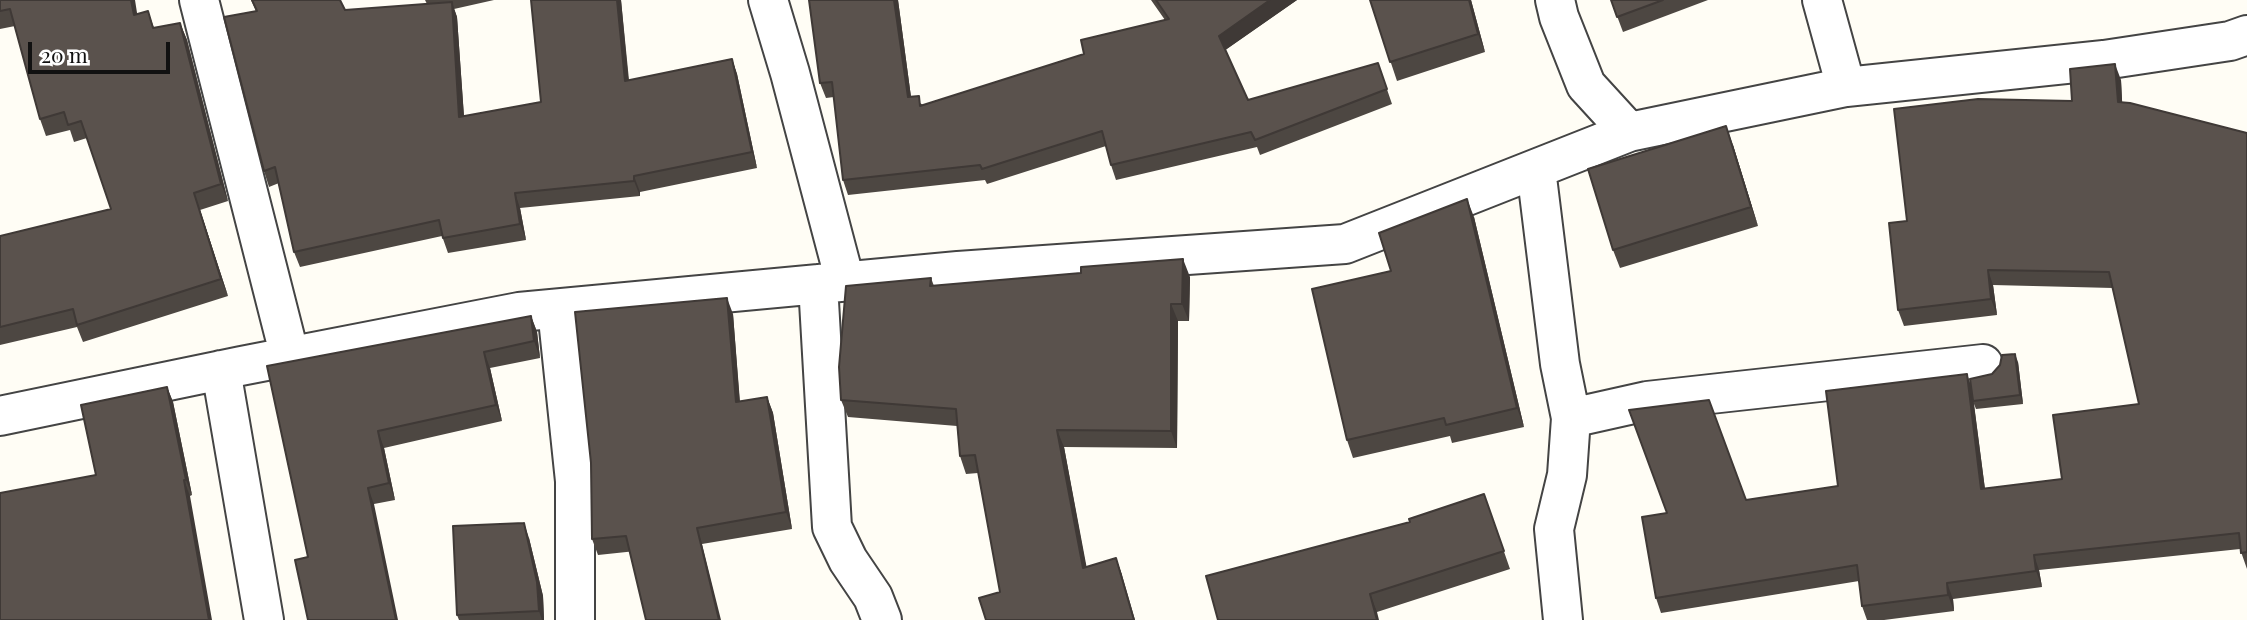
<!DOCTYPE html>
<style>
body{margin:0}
#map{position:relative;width:2247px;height:620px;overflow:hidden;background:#fffdf5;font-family:"Playfair Display",serif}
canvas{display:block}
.scale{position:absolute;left:28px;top:42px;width:142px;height:32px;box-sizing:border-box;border:4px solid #111;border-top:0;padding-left:9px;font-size:21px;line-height:24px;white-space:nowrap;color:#111;-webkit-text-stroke:5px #fff;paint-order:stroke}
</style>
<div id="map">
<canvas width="2247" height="620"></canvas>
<div class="scale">20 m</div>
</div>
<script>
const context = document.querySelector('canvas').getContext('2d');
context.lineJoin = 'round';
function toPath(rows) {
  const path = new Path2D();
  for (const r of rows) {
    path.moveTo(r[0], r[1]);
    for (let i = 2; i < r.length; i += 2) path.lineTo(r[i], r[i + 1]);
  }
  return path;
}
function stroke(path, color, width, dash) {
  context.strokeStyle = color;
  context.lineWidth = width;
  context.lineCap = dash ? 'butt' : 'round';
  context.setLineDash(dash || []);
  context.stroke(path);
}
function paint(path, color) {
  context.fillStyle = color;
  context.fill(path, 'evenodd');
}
const minor = toPath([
 [199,0,290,357],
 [768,0,790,73,845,281],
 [1555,0,1559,17,1586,85,1629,132],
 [1822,0,1846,87],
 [1536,169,1560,364,1571,418,1567,475,1554,529,1563,620],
 [818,284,832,527,848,560,873,597,882,620],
 [557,309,575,481,575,620],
 [221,370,264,620],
 [0,416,241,366,519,312,958,271,1345,244,1629,132,1846,87,2104,60,2230,41,2247,35],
 [1571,418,1647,401,1983,364]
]);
const wall = toPath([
 [0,0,137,15,148,11,154,28,180,23,187,40,228,201,200,210,228,296,83,342,77,327,0,345,0,236,111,209,87,138,74,142,70,130,46,136,40,119,15,26,0,29],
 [251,0,340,0,345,10,427,4,425,0,494,0,454,9,457,17,464,116,541,102,531,0,621,0,629,80,732,59,737,74,757,168,640,192,640,196,520,208,526,240,448,253,442,236,300,267,294,252,279,183,269,187,264,171,256,11],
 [809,0,898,0,911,97,923,105,1084,54,1165,20,1151,0,1297,0,1225,50,1248,100,1378,63,1392,104,1260,155,1257,147,1116,180,1111,165,1106,146,987,184,985,180,848,195,843,180,834,97,826,98,820,83],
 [1370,0,1471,0,1485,52,1397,81],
 [1611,0,1708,0,1623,32],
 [2121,80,2122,103,2247,133,2247,569,2240,549,2039,570,2042,587,1953,599,1954,611,1884,620,1867,620,1862,606,1859,581,1661,613,1656,598,1746,500,1838,486,1967,374,1971,386,1992,374,2018,362,2023,404,1976,409,1974,404,1985,489,2062,479,2139,404,2113,288,1993,285,1997,315,1904,326,1898,310,1907,221,2072,101],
 [1733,145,1758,226,1620,268,1613,250],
 [1474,217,1524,427,1452,443,1450,436,1353,458,1347,440,1391,271],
 [1081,273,1190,277,1189,321,1178,321,1177,448,1064,447,1086,567,1116,558,1122,575,1000,592,978,473,966,474,960,456,957,426,848,417,841,400,931,278,934,286],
 [733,314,740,402,767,397,773,413,792,529,702,544,598,555,592,539],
 [531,316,537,332,540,358,490,368,502,421,384,448,395,500,374,504,308,557,267,366],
 [167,387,173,402,192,495,190,496,96,475],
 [1484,494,1510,569,1377,612,1218,620,1410,522],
 [529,538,543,596,544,620,459,620,457,615]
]);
const shadedWall = toPath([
 [131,0,135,0,140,32,134,15],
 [617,0,621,0,630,97,625,81],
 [894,0,898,0,913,112,908,97],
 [1270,0,1297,0,1224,51,1219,36],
 [1469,0,1471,0,1485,52,1478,34],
 [452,2,457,17,465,132,459,117],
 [180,23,187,40,228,201,221,184],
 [732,59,737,74,757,168,752,152],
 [2115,64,2121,80,2123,118,2118,102],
 [1726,126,1733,145,1758,226,1751,207],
 [634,176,640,192,640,196,634,181],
 [194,193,200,210,228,296,221,279],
 [515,193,520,208,526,240,520,224],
 [1467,199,1474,217,1524,427,1517,408],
 [1183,259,1190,277,1189,321,1182,304],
 [1988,270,1993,285,1997,315,1991,299],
 [727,298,733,314,741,419,736,402],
 [1171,304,1178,321,1177,448,1171,431],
 [531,316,537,332,540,358,534,341],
 [484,352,490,368,502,421,496,405],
 [2015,354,2018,362,2023,404,2020,395],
 [1967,374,1972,390,1987,505,1981,489],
 [167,387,173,402,192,495,186,480],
 [767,397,773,413,792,529,786,512],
 [1057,430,1064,447,1090,585,1083,568],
 [378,431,384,448,395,500,389,483],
 [184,480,190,496,212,620,209,620],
 [368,488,374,504,398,620,396,620],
 [524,523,529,538,543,596,544,620,542,620,539,611],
 [697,528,702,544,721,620,719,620],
 [2034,555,2039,570,2042,587,2036,571],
 [1116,558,1122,575,1135,620,1134,620],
 [1947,583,1953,599,1954,611,1948,595],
 [1370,594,1377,612,1379,620,1377,620]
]);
const building = toPath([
 [0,0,131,0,134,15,148,11,153,28,180,23,221,184,194,193,221,279,77,325,73,309,0,327,0,236,111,209,81,121,68,125,64,112,40,119,10,9,0,11,0,0],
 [252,0,340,0,345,10,452,2,459,117,541,102,531,0,617,0,625,81,732,59,752,152,634,176,634,181,515,193,520,224,443,238,439,220,294,252,275,167,264,171,224,17,257,11,252,0],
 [809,0,894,0,908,97,919,96,920,106,1084,54,1081,40,1169,19,1156,0,1270,0,1219,36,1248,100,1378,63,1387,89,1255,140,1251,132,1111,165,1102,131,982,169,980,165,843,180,832,82,820,83,809,0],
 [1370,0,1469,0,1478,34,1390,62,1370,0],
 [1611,0,1663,0,1617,17,1611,0],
 [2115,64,2118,102,2130,103,2247,133,2247,552,2241,553,2239,533,2034,555,2036,571,1947,583,1948,595,1862,606,1857,565,1656,598,1642,517,1667,513,1629,410,1709,400,1746,500,1838,486,1826,391,1967,374,1981,489,2062,479,2053,415,2139,404,2109,272,1988,270,1991,299,1898,310,1889,223,1907,221,1894,109,1978,99,2072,101,2070,69,2115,64],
 [1726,126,1751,207,1613,250,1588,169,1726,126],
 [1467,199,1517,408,1446,425,1444,418,1347,440,1312,289,1391,271,1379,233,1467,199],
 [1183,259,1182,304,1171,304,1171,431,1057,430,1083,568,1116,558,1134,620,986,620,979,598,1000,592,975,455,960,456,956,409,841,400,839,367,846,286,931,278,930,286,1081,273,1081,267,1183,259],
 [727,298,736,402,767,397,786,512,697,528,719,620,646,620,626,536,592,539,591,463,575,312,727,298],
 [531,316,534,341,484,352,496,405,378,431,389,483,368,488,396,620,308,620,295,560,308,557,267,366,531,316],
 [2015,354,2020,395,1973,401,1970,379,1992,374,2000,365,2002,355,2015,354],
 [167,387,186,480,184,480,209,620,0,620,0,493,96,475,81,405,167,387],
 [1484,494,1504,551,1370,594,1377,620,1218,620,1206,576,1410,522,1409,519,1484,494],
 [524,523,537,582,539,611,457,615,453,526,524,523]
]);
stroke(minor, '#444', 42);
stroke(minor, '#fff', 38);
paint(wall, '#4d4742');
paint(shadedWall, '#3f3936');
paint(building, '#5a524d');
stroke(building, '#3f3936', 2);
</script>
